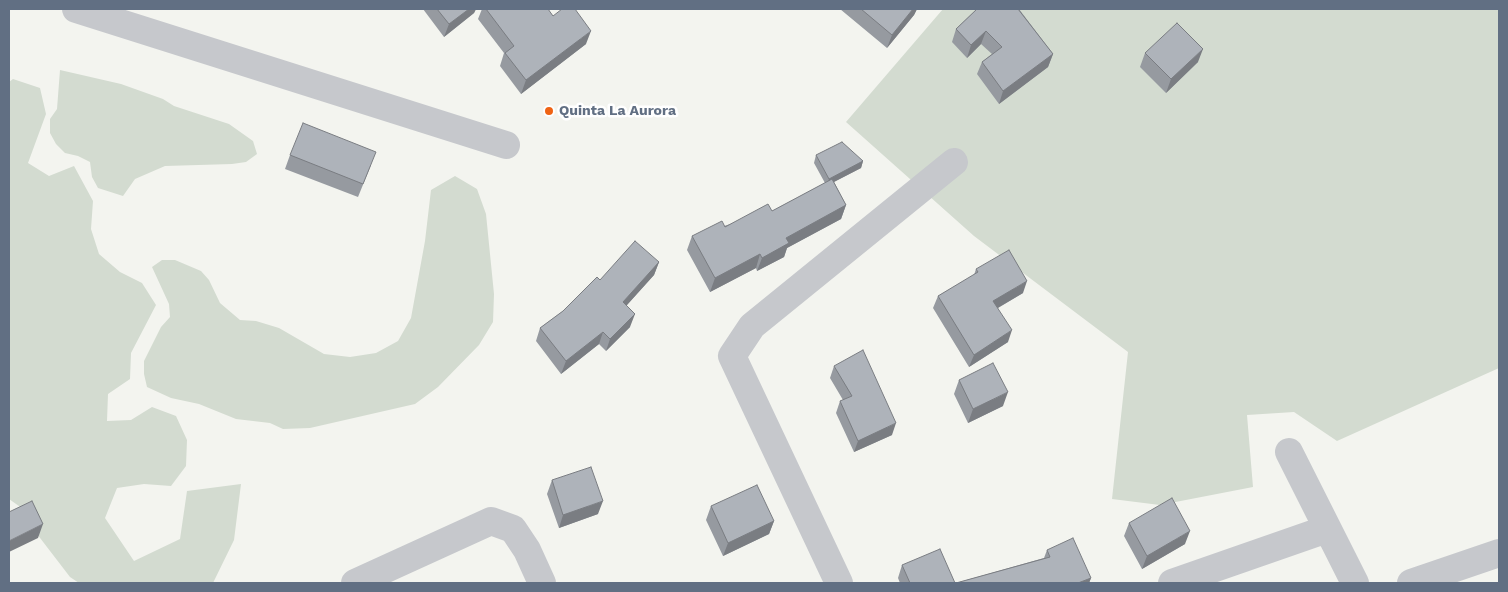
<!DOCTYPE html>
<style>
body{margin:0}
#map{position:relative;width:1508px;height:592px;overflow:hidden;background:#f3f4ef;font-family:"Work Sans",sans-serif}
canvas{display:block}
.frame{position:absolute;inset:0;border:10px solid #616f83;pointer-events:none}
</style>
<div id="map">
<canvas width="1508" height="592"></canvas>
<div class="frame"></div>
</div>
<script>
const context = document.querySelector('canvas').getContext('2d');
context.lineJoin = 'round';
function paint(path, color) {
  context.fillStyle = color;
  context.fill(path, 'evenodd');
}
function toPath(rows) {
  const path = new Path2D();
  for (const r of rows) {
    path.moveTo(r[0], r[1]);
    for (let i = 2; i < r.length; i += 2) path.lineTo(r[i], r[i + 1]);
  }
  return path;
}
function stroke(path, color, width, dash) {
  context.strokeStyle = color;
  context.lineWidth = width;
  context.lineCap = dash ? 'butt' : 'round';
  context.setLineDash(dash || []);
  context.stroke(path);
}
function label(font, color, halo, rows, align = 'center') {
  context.font = font + ' "Work Sans",sans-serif';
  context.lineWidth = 5;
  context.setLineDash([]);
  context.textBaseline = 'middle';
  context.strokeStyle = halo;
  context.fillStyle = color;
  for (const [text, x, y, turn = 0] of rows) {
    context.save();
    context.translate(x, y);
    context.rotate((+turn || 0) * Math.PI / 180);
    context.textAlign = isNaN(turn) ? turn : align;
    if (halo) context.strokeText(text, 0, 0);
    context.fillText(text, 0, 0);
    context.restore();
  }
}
const green = toPath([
 [943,9,1499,9,1499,368,1337,441,1294,412,1247,415,1253,487,1160,505,1112,499,1128,352,974,236,846,122],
 [60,70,121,84,163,99,174,106,229,124,253,141,257,154,246,162,232,164,165,166,135,179,123,196,98,188,92,177,90,162,78,156,65,153,56,144,50,133,50,119,57,109],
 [13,79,40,88,46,114,28,163,49,176,74,166,93,201,91,229,99,254,120,272,142,283,156,305,131,353,130,379,108,394,107,421,131,420,152,407,176,416,187,440,186,466,171,486,144,484,117,488,105,518,134,561,180,539,187,491,241,484,234,540,213,583,79,583,70,577,37,534,26,511,9,499,9,82],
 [455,176,477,189,486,214,494,294,493,322,479,345,438,387,415,404,310,428,283,429,270,423,236,419,199,404,171,398,147,387,144,374,144,361,161,327,170,317,169,304,152,267,162,260,175,260,201,271,209,280,220,303,240,320,256,321,279,328,324,354,350,357,376,353,398,341,411,318,425,241,431,190]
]);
const street = toPath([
 [76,9,506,145],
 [1289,452,1355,583],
 [355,583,491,521,513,529,527,550,542,583],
 [839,583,732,356,752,326,954,162],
 [1172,583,1327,529],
 [1411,583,1499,553]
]);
const wall = toPath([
 [423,9,476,9,474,13,444,37],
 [482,9,548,9,553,16,586,44,521,94,500,66,504,53,478,19],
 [840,9,917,9,914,15,887,48],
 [977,9,1019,9,1053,54,1048,67,999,104,977,74,982,62,992,54,981,44,967,58,952,42,956,29],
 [1145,53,1198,62,1166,93,1140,67],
 [290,155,371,165,358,197,285,169],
 [816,155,863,161,861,168,834,182,846,205,841,219,787,248,784,257,757,271,756,268,710,292,687,250,692,236,772,211,825,183,814,163],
 [659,262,654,275,626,306,630,327,606,351,599,344,561,374,536,341,540,328,563,311],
 [976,269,1023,293,998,308,1008,342,969,367,933,308,938,296,974,275],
 [834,366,892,435,854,452,836,413,840,401,843,400,830,378],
 [959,380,1003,406,968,423,954,394],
 [552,480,598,514,559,528,547,494],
 [711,506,774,521,769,534,723,556,706,520],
 [1129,523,1185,544,1142,569,1124,536],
 [1047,550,1091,578,1089,583,956,583,1044,558],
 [902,565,955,583,900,583,898,578]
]);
const shadedWall = toPath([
 [469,9,476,9,474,13,444,37,449,24],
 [913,9,917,9,914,15,887,48,892,35],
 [591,31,586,44,521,94,526,80],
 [986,31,981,44,967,58,971,45],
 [1203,49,1198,62,1166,93,1171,79],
 [1053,54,1048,67,999,104,1003,91],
 [863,161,861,168,826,186,829,179],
 [846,205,841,219,787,248,784,257,757,271,762,258,786,238],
 [760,254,756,268,710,292,715,278],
 [659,262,654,275,618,315,623,302],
 [1027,281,1023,293,989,313,993,301],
 [635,314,630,327,606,351,610,339],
 [1012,330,1008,342,969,367,974,355],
 [603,332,599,344,561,374,566,361],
 [1008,392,1003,406,968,423,973,409],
 [896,423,892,435,854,452,858,441],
 [603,501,598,514,559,528,563,515],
 [774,521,769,534,723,556,728,543],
 [43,524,38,538,9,552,9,541],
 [1190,531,1185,544,1142,569,1147,556],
 [1091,578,1089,583,1078,583]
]);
const building = toPath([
 [437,9,469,9,449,24,437,9],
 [486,9,548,9,553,16,562,9,575,9,591,31,526,80,505,53,514,46,486,9],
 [861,9,913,9,892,35,861,9],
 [977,9,1018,9,1053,54,1003,91,982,62,1002,47,986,31,971,45,956,29,977,9],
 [1177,23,1203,49,1171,79,1145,53,1177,23],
 [303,123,376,152,363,184,290,155,303,123],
 [842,142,863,161,829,179,816,155,842,142],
 [832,179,846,205,786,238,789,243,762,258,760,254,715,278,692,236,722,221,725,227,768,204,772,211,832,179],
 [635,241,659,262,623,302,635,314,610,339,603,332,566,361,540,328,563,311,597,277,600,280,635,241],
 [1009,250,1027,281,993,301,1012,330,974,355,938,296,978,272,976,269,1009,250],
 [863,350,896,423,858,441,840,401,852,396,834,366,863,350],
 [993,363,1008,392,973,409,959,380,993,363],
 [591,467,603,501,563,515,552,480,591,467],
 [757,485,774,521,728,543,711,506,757,485],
 [1172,498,1190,531,1147,556,1129,523,1172,498],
 [32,501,43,524,9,541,9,512,32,501],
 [1073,538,1091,578,1078,583,956,583,1050,557,1047,550,1073,538],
 [940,549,955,583,910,583,902,565,940,549]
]);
const markers = [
 [549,111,5,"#ef6314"]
];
const poiNames = [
 ["Quinta La Aurora",559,111]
];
paint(green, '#d3dbd0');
stroke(street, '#c6c8cc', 28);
paint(wall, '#969aa0');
paint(shadedWall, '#7a7d82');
paint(building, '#aeb3ba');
stroke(building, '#7a7d82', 1);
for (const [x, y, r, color] of markers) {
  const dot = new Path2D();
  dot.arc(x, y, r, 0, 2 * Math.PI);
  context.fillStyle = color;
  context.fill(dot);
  stroke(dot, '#fff', 2);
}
label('bold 14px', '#616f83', '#fff', poiNames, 'left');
</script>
